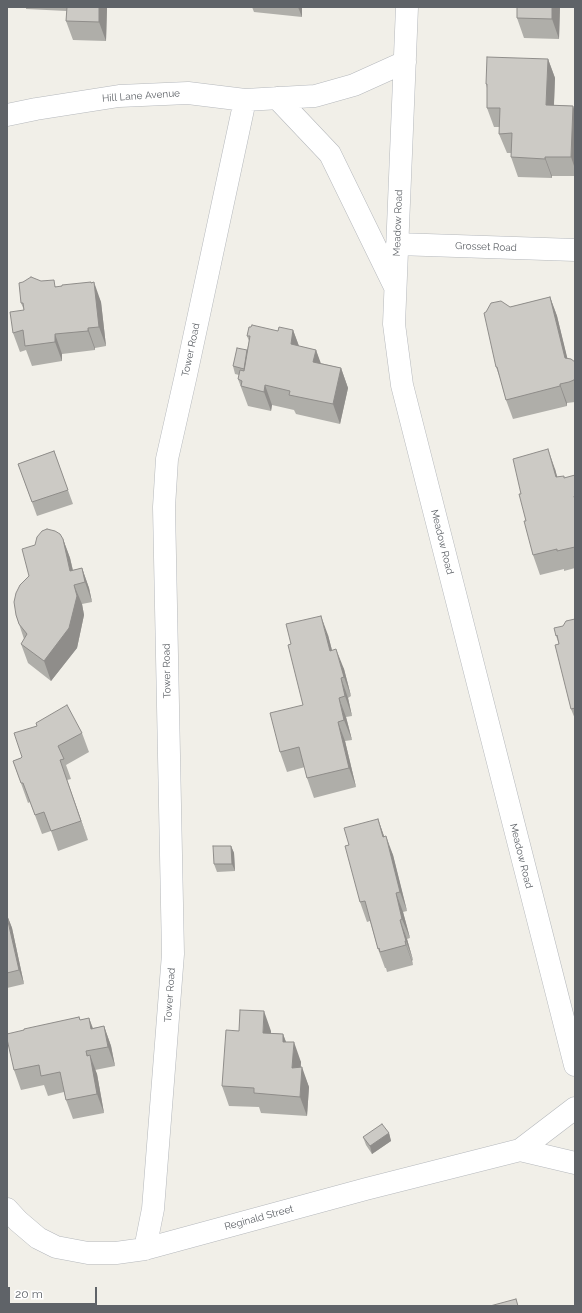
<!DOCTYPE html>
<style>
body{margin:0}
#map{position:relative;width:582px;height:1313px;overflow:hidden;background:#f1efe8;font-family:Raleway,sans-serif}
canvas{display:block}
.frame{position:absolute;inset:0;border:8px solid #5f6368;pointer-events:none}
.scale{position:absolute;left:8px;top:1287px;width:89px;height:18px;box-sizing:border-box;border:2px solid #5f6368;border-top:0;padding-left:5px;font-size:12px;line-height:14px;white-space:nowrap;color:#5f6368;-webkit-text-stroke:3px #fff;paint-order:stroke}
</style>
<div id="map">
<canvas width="582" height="1313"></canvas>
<div class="frame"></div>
<div class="scale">20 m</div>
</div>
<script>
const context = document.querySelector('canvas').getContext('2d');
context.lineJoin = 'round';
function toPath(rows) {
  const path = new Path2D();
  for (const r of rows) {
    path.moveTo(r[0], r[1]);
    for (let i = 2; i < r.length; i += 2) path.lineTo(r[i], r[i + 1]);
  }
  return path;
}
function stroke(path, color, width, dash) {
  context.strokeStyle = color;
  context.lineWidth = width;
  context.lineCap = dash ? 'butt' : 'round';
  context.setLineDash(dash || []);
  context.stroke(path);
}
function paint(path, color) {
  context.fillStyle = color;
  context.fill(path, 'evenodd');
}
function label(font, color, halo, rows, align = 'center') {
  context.font = font + ' Raleway,sans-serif';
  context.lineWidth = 3;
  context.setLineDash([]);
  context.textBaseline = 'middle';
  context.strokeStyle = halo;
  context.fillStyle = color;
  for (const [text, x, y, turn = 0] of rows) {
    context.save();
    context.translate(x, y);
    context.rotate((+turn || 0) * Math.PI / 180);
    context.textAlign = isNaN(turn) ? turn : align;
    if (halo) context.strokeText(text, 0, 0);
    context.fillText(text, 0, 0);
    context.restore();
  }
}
const minor = toPath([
 [407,7,394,324,402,385,575,1065],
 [277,98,330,154,394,285],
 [7,115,36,109,119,96,188,93,245,100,315,96,354,85,405,62],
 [397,244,575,250],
 [520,1150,575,1108],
 [7,1209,18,1221,38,1238,56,1247,88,1253,116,1253,145,1249,366,1189,520,1150,575,1163],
 [145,1249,153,1209,173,954,164,507,167,459,186,375,245,100]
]);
const wall = toPath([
 [26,7,106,7,107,8,106,41,73,40,66,21,67,11,26,9],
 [252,7,302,7,302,17,254,12],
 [517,7,560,7,559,39,524,38,517,18],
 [548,59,555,78,554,105,573,106,575,112,575,176,552,176,552,178,518,177,511,157,511,153,507,153,499,134,500,127,494,127,487,108,487,88,486,84],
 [41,281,57,287,91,282,101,302,106,346,95,348,95,350,62,354,62,361,32,366,26,350,20,352,13,333,24,310,21,303],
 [550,297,557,316,567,358,575,362,575,402,567,403,567,406,513,419,506,400,500,378,496,367,510,307],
 [293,330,299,346,316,350,320,363,341,368,348,388,340,424,296,414,294,410,272,405,271,411,248,406,238,379,239,375,235,374,233,366,247,350,249,341,247,336,278,331],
 [54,451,73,504,37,516,18,464],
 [555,469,557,477,564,478,575,476,575,568,564,571,564,569,540,575,533,555,526,521,521,494],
 [63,539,70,558,73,570,82,568,89,588,92,602,82,604,84,615,77,648,51,681,28,663,21,644,24,639,16,615],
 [575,619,575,719,571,709,559,644,556,636],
 [328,635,332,650,344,669,351,696,348,698,352,716,346,717,352,740,345,741,356,787,314,798,307,778,305,767,287,772,280,752,303,705],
 [82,733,89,752,66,765,71,779,67,780,88,840,58,851,51,831,42,834,30,802,28,803,13,761],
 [378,819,384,836,393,855,407,911,403,912,410,938,407,939,413,960,412,961,413,965,387,972,386,968,385,968,378,949,370,921,367,922,360,902,349,845],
 [231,846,234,853,235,871,217,872,214,864],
 [7,915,12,928,24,984,7,988],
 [79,1017,80,1020,89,1018,93,1028,104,1026,111,1046,115,1066,95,1070,97,1074,104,1113,73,1119,66,1100,64,1092,48,1096,44,1085,21,1090,14,1070,24,1030],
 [239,1031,271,1031,271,1033,283,1034,286,1042,301,1062,301,1067,309,1087,307,1116,261,1113,259,1107,229,1106,222,1086],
 [389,1133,391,1141,372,1154,366,1145,363,1137]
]);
const shadedWall = toPath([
 [99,7,106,7,107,8,106,41,99,22],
 [298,7,302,7,302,17],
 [552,7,560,7,559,39,552,19],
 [548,59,555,78,553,125,546,105],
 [573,106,575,112,575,169,571,157],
 [545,157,552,176,552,178,545,159],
 [91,282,95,292,94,282,101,302,106,346,99,327],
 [550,297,557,316,572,377,565,358],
 [88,328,95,348,95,350,88,331],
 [293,330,300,349,291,344],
 [55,334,62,354,62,361,55,342],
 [316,350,323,369,313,362],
 [341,368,348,388,340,424,333,404],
 [560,384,567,403,567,406,560,386],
 [265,385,272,405,271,411,264,392],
 [548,449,555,469,563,497,556,477],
 [63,539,70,558,76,585,70,571],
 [82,568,89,588,92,602,85,582],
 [74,585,82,604,84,615,77,648,51,681,44,661],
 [321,616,328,635,337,670,330,651],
 [336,649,344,669,351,696,344,677],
 [341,678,348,698,352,716,345,696],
 [339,698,346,717,352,740,344,720],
 [338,722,345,741,356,787,349,768],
 [60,760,88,840,81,821],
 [378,819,385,839,383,837],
 [386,836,393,855,407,911,400,892],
 [231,846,234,853,235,871,232,864],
 [396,893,403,912,410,938,402,919],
 [7,915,12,928,24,984,19,970],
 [400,920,407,939,413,960,406,941],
 [405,941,412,961,413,965,406,945],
 [264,1011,271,1031,270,1052,263,1033],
 [89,1018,96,1038,91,1029],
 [104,1026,111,1046,115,1066,108,1047],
 [283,1034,290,1053,283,1042],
 [294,1042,301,1062,299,1087,292,1068],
 [86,1051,92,1068,90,1055,97,1074,104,1113,97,1094],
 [302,1067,309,1087,307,1116,300,1097],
 [389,1133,391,1141,372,1154,370,1146]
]);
const building = toPath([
 [67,7,99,7,99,22,66,21,67,7],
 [517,7,552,7,552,19,517,18,517,7],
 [487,57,548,59,546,105,573,106,571,157,545,157,545,159,511,157,512,133,499,134,500,108,487,108,487,84,486,84,487,57],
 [31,277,41,281,54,280,55,287,62,286,62,285,91,282,91,283,94,282,99,327,88,328,88,331,55,334,55,342,25,346,23,330,13,333,10,312,24,310,23,303,21,303,19,283,23,282,31,277],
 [550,297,565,358,571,359,575,362,575,378,574,380,569,382,560,384,560,386,506,400,497,367,496,367,484,313,486,312,491,303,501,301,510,307,550,297],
 [252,325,278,331,279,327,293,330,291,344,316,350,313,362,341,368,333,404,289,395,290,391,265,385,264,392,241,386,242,381,238,379,240,370,244,371,250,336,247,336,249,327,251,327,252,325],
 [237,348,247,350,244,369,233,366,237,348],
 [548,449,556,477,564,476,564,478,575,475,575,496,574,496,575,500,575,547,557,551,557,549,533,555,524,521,526,521,519,494,521,494,513,459,548,449],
 [54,451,68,490,32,502,18,464,54,451],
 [47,529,55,531,60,534,63,539,70,571,82,568,85,582,74,585,77,596,69,628,44,661,21,644,27,634,19,624,16,615,14,602,16,593,20,585,29,576,22,549,35,545,37,537,42,531,47,529],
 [321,616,330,651,336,649,344,677,341,678,345,696,339,698,344,720,338,722,349,768,307,778,299,747,280,752,270,713,303,705,288,645,291,644,286,624,321,616],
 [575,619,575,708,571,709,555,645,559,644,557,635,556,636,554,628,563,626,566,621,575,619],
 [67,705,82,733,58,746,64,759,60,760,81,821,51,831,44,812,35,815,23,783,21,783,13,761,21,758,22,757,14,733,37,726,36,723,67,705],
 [378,819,383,837,386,836,400,892,396,893,402,919,400,920,406,941,405,941,406,945,380,952,379,948,378,949,365,901,360,902,345,846,349,845,344,828,378,819],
 [213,846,231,846,232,864,214,864,213,846],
 [7,917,19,970,7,973,7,917],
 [240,1010,264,1011,263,1033,283,1034,283,1042,294,1042,292,1068,302,1067,300,1097,254,1093,254,1088,222,1086,226,1030,239,1031,240,1010],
 [79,1017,80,1020,89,1018,91,1029,104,1026,108,1047,86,1051,87,1056,90,1055,97,1094,66,1100,60,1072,41,1076,39,1065,14,1070,7,1039,7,1034,24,1030,24,1029,79,1017],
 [382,1124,389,1133,370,1146,363,1137,382,1124],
 [516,1299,518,1306,490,1306,516,1299]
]);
const streetNames = [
 ["Hill Lane Avenue",141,96,-4],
 ["Meadow Road",398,223,-88],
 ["Grosset Road",486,247,2],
 ["Tower Road",191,350,-78],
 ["Meadow Road",442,542,76],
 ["Tower Road",167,671,-91],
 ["Meadow Road",521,856,76],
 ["Tower Road",170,995,-86],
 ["Reginald Street",259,1218,-15]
];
stroke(minor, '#b5b8bc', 23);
stroke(minor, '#fff', 22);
paint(wall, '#afaea9');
paint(shadedWall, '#8f8d8a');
paint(building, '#cccac5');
stroke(building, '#8f8d8a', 1);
label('10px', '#5f6368', '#fff', streetNames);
</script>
